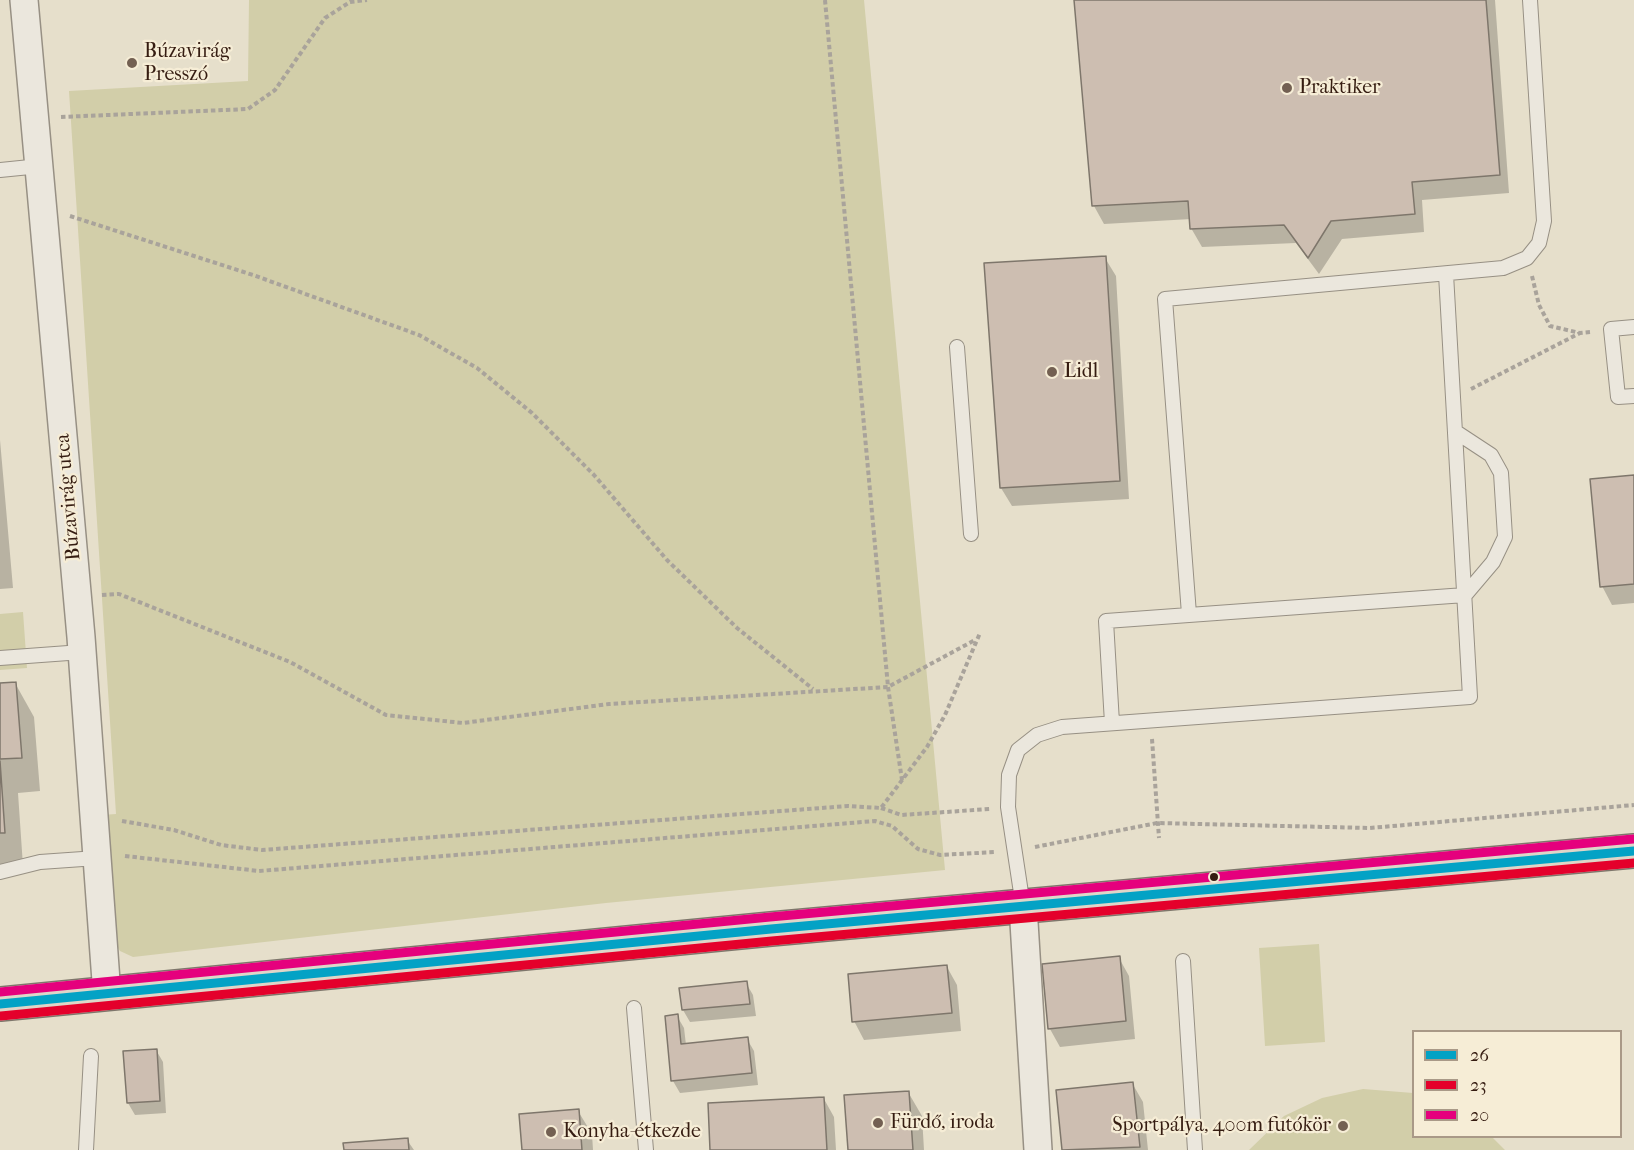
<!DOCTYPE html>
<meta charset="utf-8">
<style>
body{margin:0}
#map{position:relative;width:1634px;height:1150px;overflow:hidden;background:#e6dfcb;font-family:"IM FELL French Canon",serif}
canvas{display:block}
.legend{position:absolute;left:1412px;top:1030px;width:210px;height:108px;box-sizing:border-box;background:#f6edd6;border:2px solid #a99987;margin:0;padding:8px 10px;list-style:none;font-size:18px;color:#351c11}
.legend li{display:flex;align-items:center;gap:12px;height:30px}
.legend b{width:30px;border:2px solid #a99987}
</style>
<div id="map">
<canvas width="1634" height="1150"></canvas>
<ul class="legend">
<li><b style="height:8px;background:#03a2c5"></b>26</li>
<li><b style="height:8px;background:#e4002b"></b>23</li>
<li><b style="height:8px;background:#e5007d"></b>20</li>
</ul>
</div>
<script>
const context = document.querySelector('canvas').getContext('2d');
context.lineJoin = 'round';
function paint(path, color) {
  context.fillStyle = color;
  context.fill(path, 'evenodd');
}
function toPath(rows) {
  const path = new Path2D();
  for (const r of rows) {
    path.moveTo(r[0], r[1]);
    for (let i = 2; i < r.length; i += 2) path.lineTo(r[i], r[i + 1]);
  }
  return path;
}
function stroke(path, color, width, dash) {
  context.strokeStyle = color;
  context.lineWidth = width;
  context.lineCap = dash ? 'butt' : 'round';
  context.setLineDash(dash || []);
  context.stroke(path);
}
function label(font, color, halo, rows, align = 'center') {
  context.font = font + ' "IM FELL French Canon",serif';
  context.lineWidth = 4.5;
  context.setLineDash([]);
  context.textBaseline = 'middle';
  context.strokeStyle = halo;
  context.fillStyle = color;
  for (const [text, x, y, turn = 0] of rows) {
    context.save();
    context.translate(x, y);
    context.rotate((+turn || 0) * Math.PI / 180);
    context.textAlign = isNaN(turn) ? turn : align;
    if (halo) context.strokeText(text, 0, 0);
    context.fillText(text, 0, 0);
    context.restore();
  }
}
const green = toPath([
 [249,0,864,0,945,870,606,903,133,957,120,951,111,937,102,815,116,814,69,91,248,81],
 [23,612,27,668,0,670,0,614],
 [1319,944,1325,1042,1265,1046,1259,948],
 [1363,1089,1413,1093,1414,1136,1492,1137,1505,1150,1249,1150,1284,1116,1322,1098]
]);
const shadow = toPath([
 [1075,0,1495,0,1509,193,1422,200,1424,232,1342,239,1319,274,1296,243,1202,247,1191,228,1191,219,1104,224,1094,206],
 [1105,258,1116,276,1129,499,1012,506,1001,488],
 [0,440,13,588,0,589],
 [1634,477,1634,603,1612,605,1602,586],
 [15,683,34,717,40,791,18,793,23,866,0,868,0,684],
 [1119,958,1129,976,1135,1039,1060,1047,1050,1029],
 [947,967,957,985,961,1031,864,1040,854,1021],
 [746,983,753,995,756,1016,690,1022,683,1010,681,989],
 [677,1016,684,1028,686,1045,747,1039,754,1051,758,1085,680,1093,673,1081],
 [156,1050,163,1062,166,1113,135,1115,128,1103],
 [1132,1083,1143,1102,1148,1150,1063,1150,1057,1091],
 [908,1092,922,1116,924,1150,849,1150],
 [824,1099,834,1117,836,1150,712,1150],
 [578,1111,592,1134,593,1150,523,1150],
 [407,1140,414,1150,345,1150]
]);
const building = toPath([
 [1074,0,1486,0,1500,175,1412,182,1415,214,1331,221,1308,258,1284,225,1190,229,1188,201,1092,206,1074,0],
 [1106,256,1120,481,1000,488,984,263,1106,256],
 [1634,475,1634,584,1600,587,1590,479,1634,475],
 [16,682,22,758,0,759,0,683,16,682],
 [0,761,5,833,0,833,0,761],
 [1120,956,1126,1021,1048,1029,1042,964,1120,956],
 [947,965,952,1013,852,1022,848,974,947,965],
 [747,981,750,1004,682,1010,679,988,747,981],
 [678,1014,681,1044,748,1037,752,1073,671,1081,665,1016,678,1014],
 [157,1049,160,1101,127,1103,123,1051,157,1049],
 [1133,1082,1140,1147,1062,1150,1056,1090,1133,1082],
 [909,1091,913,1150,848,1150,844,1095,909,1091],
 [824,1097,827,1150,710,1150,708,1103,824,1097],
 [579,1109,582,1150,522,1150,519,1114,579,1109],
 [408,1138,409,1150,344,1150,343,1143,408,1138]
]);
const path = toPath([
 [825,0,888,687,902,780],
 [61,117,248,109,275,90,325,18,350,2,367,0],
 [70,216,253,275,419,335,477,368,532,413,594,475,667,560,737,628,813,689],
 [1532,276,1539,305,1550,326,1580,333,1590,332],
 [1471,389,1580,333],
 [102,595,119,594,290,662,386,715,463,723,609,704,888,687,975,640],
 [1152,739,1159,838],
 [881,808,901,815,990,809],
 [122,821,174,830,221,845,262,850,848,806,881,808,927,747,945,715,980,633],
 [1035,847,1157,823,1370,828,1634,805],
 [125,856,259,871,875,821,892,826,918,849,940,855,995,852]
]);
const service = toPath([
 [0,170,40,166],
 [1634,327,1611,329,1618,397,1634,396],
 [957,347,971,534],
 [1189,614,1165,299,1503,268,1527,258,1539,243,1544,221,1530,0],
 [0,658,82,652],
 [1112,723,1106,621,1465,595,1493,562,1505,537,1501,473,1491,455,1456,432],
 [0,872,40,862,97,858],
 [1023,906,1008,807,1009,775,1018,750,1037,735,1062,727,1470,697,1446,274],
 [1183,961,1195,1150],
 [634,1008,646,1150],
 [86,1150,91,1056]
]);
const minor = toPath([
 [24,0,81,637,107,995],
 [1023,906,1038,1150]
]);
const primary = toPath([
 [0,1004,771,929,1634,851]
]);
const bus1 = toPath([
 [0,1004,771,929,1634,851]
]);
const bus2 = toPath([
 [1,1016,772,941,1634,863]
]);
const bus3 = toPath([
 [0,992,770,917,1633,839]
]);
const markers = [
 [132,63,6,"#736052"],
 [1287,88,6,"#736052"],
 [1052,372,6,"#736052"],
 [1214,877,5,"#351c11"],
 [878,1123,6,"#736052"],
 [1343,1126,6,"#736052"],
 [551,1132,6,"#736052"]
];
const poiNames = [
 ["Búzavirág",144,52],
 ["Presszó",144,75],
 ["Praktiker",1299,88],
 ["Lidl",1064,372],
 ["Fürdő, iroda",890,1123],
 ["Sportpálya, 400m futókör",1331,1126,"right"],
 ["Konyha-étkezde",563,1132]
];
const streetNames = [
 ["Búzavirág utca",69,497,-95]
];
paint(green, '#d2cea9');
paint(shadow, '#0003');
paint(building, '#cdbeb1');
stroke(building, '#7e766b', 1.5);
stroke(service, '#979084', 16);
stroke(minor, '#979084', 30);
stroke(primary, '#7e766b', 36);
stroke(path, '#a9a39b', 4, [4.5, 3]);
stroke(service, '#ebe7dd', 14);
stroke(minor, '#ebe7dd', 27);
stroke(primary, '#ded6c8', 33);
stroke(bus1, '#03a2c5', 9);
stroke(bus2, '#e4002b', 9);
stroke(bus3, '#e5007d', 9);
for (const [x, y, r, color] of markers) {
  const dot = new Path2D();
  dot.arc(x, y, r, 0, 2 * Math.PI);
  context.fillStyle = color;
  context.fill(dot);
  stroke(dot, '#f6edd6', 2);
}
label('20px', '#351c11', '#f6edd6', poiNames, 'left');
label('20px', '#351c11', '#f6edd6', streetNames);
</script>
